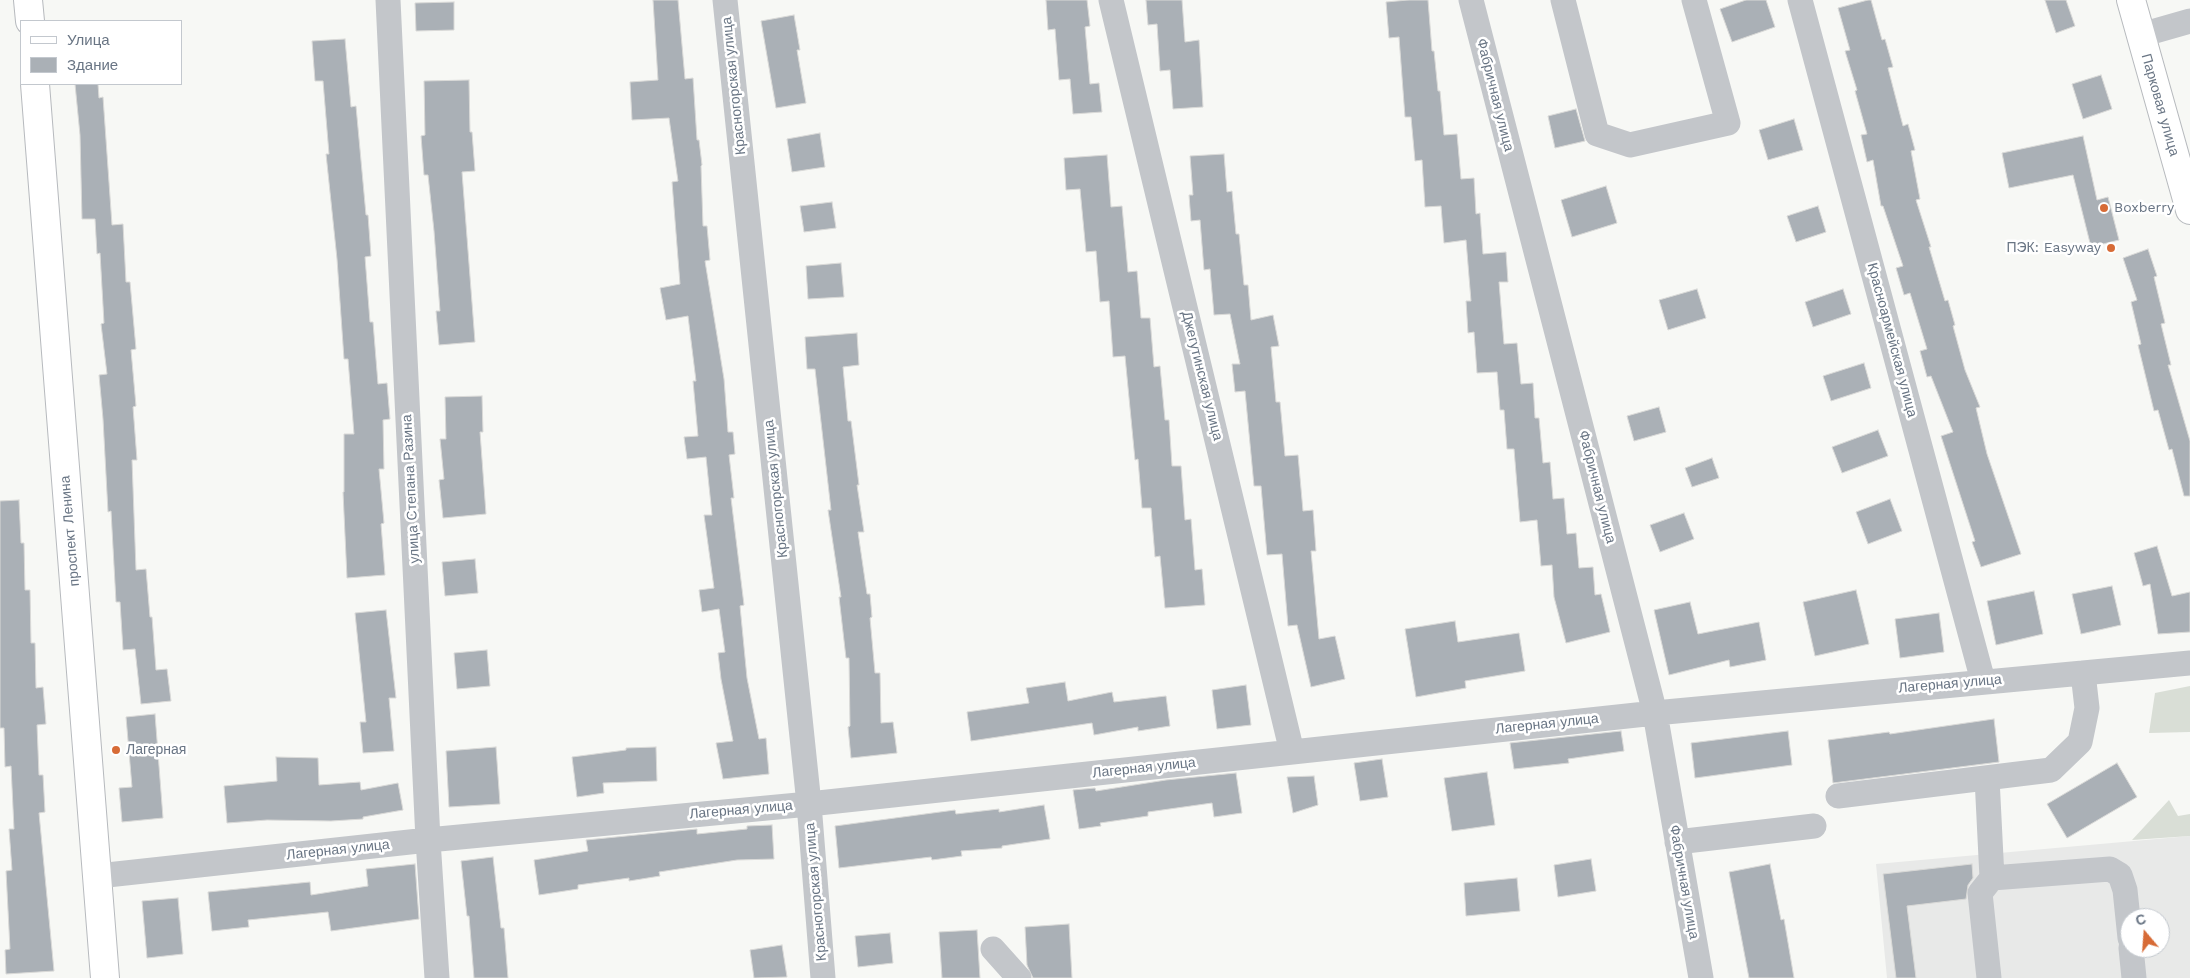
<!DOCTYPE html>
<meta charset="utf-8">
<style>
body{margin:0}
#map{position:relative;width:2190px;height:978px;overflow:hidden;background:#f7f8f5;font-family:"Work Sans",sans-serif}
canvas{display:block}
.legend{position:absolute;left:20px;top:20px;width:162px;height:65px;box-sizing:border-box;background:#fff;border:1px solid #c3c8ce;margin:0;padding:6px 9px;list-style:none;font-size:15px;color:#697584}
.legend li{display:flex;align-items:center;gap:10px;height:25px}
.legend b{width:25px;border:1px solid #c3c8ce}
.north{position:absolute;left:2120px;top:908px;width:50px;height:50px;box-sizing:border-box;background:#fff;border:1px solid #c3c8ce;border-radius:50%;rotate:342deg;font-size:14px;font-weight:700;line-height:20px;text-align:center;color:#697584}
.north::after{content:'';display:block;margin:auto;width:18px;height:22px;background:#d76b36;clip-path:polygon(50% 0,100% 100%,50% 72%,0 100%)}
</style>
<div id="map">
<canvas width="2190" height="978"></canvas>
<ul class="legend">
<li><b style="height:6px;background:#fff"></b>Улица</li>
<li><b style="height:14px;background:#aab0b6"></b>Здание</li>
</ul>
<div class="north">С</div>
</div>
<script>
const context = document.querySelector('canvas').getContext('2d');
context.lineJoin = 'round';
function paint(path, color) {
  context.fillStyle = color;
  context.fill(path, 'evenodd');
}
function toPath(rows) {
  const path = new Path2D();
  for (const r of rows) {
    path.moveTo(r[0], r[1]);
    for (let i = 2; i < r.length; i += 2) path.lineTo(r[i], r[i + 1]);
  }
  return path;
}
function stroke(path, color, width, dash) {
  context.strokeStyle = color;
  context.lineWidth = width;
  context.lineCap = dash ? 'butt' : 'round';
  context.setLineDash(dash || []);
  context.stroke(path);
}
function label(font, color, halo, rows, align = 'center') {
  context.font = font + ' "Work Sans",sans-serif';
  context.lineWidth = 5;
  context.setLineDash([]);
  context.textBaseline = 'middle';
  context.strokeStyle = halo;
  context.fillStyle = color;
  for (const [text, x, y, turn = 0] of rows) {
    context.save();
    context.translate(x, y);
    context.rotate((+turn || 0) * Math.PI / 180);
    context.textAlign = isNaN(turn) ? turn : align;
    if (halo) context.strokeText(text, 0, 0);
    context.fillText(text, 0, 0);
    context.restore();
  }
}
const built = toPath([
 [2190,836,2190,978,1887,978,1876,864],
 [2130,918,2160,918,2160,948,2130,948]
]);
const green = toPath([
 [2190,686,2190,732,2149,733,2155,693],
 [2169,800,2178,816,2190,814,2190,836,2132,840]
]);
const building = toPath([
 [653,0,678,0,685,79,693,78,697,140,699,140,702,165,701,166,703,226,707,226,710,260,705,261,724,379,728,432,733,432,735,454,729,455,734,498,731,498,744,605,740,606,747,678,759,739,766,738,769,774,723,779,716,743,733,741,721,679,718,653,725,652,719,609,702,612,699,590,714,588,704,515,712,515,706,457,687,459,684,437,698,436,693,381,696,381,688,316,666,320,660,288,680,284,672,182,678,181,669,118,632,120,630,82,658,80,653,0],
 [1046,0,1087,0,1090,26,1085,27,1090,84,1099,83,1102,112,1073,114,1070,79,1059,80,1055,29,1048,30,1046,0],
 [1146,0,1182,0,1185,42,1199,40,1203,107,1173,109,1170,70,1160,71,1157,24,1148,25,1146,0],
 [1408,0,1428,0,1432,51,1434,51,1438,91,1440,91,1444,135,1457,134,1461,179,1474,178,1476,214,1480,213,1483,254,1506,252,1508,282,1499,282,1504,344,1517,343,1521,384,1533,383,1535,418,1539,418,1543,463,1550,462,1553,499,1564,498,1567,534,1576,533,1579,568,1593,567,1595,595,1601,594,1610,632,1566,643,1554,597,1552,565,1541,566,1537,520,1520,522,1514,449,1507,449,1504,410,1500,410,1497,372,1477,373,1474,332,1468,333,1466,301,1471,301,1466,240,1444,243,1441,206,1425,207,1422,160,1415,161,1411,117,1405,117,1399,37,1389,38,1386,2,1408,0],
 [1746,0,1766,0,1775,27,1732,42,1720,9,1746,0],
 [1868,0,1871,0,1882,40,1885,39,1893,67,1888,68,1903,126,1908,124,1915,150,1911,151,1920,199,1916,200,1931,247,1929,247,1945,301,1948,300,1955,325,1953,326,1965,370,1980,407,1976,408,1987,454,2021,554,1981,567,1972,542,1975,541,1941,436,1953,432,1931,376,1927,377,1920,351,1927,349,1910,293,1904,295,1896,268,1903,266,1883,206,1881,206,1873,160,1867,162,1861,135,1867,134,1855,91,1857,90,1845,51,1850,50,1838,8,1868,0],
 [2045,0,2066,0,2075,26,2056,33,2045,0],
 [454,2,454,30,416,31,415,3,454,2],
 [794,15,800,50,797,50,806,103,776,108,761,21,794,15],
 [345,39,351,107,356,106,366,215,368,215,371,256,365,257,370,322,373,322,378,384,387,383,390,419,383,420,384,469,379,469,384,523,381,524,385,575,347,578,343,492,344,492,344,434,354,434,348,359,344,359,337,259,326,154,329,154,323,81,315,81,312,41,345,39],
 [2101,75,2112,109,2083,119,2072,84,2101,75],
 [469,80,470,132,472,132,475,171,462,172,475,342,439,345,436,311,440,311,434,231,428,175,424,175,421,136,425,135,424,81,469,80],
 [75,84,98,84,99,98,103,97,112,225,123,224,126,282,130,282,136,349,131,350,136,406,133,407,137,460,132,460,136,570,146,569,150,617,152,617,156,670,167,669,171,701,141,704,135,649,123,650,120,602,116,602,111,511,108,512,103,419,99,375,107,374,101,324,104,323,100,253,97,254,95,219,82,219,80,135,75,84],
 [1576,109,1585,141,1555,148,1548,116,1576,109],
 [1794,119,1803,150,1768,160,1759,130,1794,119],
 [820,133,825,167,792,172,787,139,820,133],
 [2083,136,2097,200,2108,197,2119,240,2091,247,2073,175,2009,188,2002,153,2083,136],
 [1224,154,1227,192,1232,191,1236,234,1239,234,1244,285,1248,285,1251,320,1273,315,1279,346,1271,347,1276,402,1280,402,1285,456,1298,455,1303,511,1313,510,1316,551,1311,551,1319,639,1335,636,1345,679,1311,687,1297,625,1288,626,1282,554,1267,555,1261,486,1254,486,1245,391,1235,392,1232,364,1240,364,1230,314,1214,315,1210,269,1204,270,1200,220,1191,221,1189,195,1193,195,1190,156,1224,154],
 [1107,155,1111,207,1122,206,1128,272,1137,271,1141,318,1150,318,1154,367,1160,366,1165,420,1169,420,1172,466,1181,466,1185,520,1191,519,1195,570,1202,569,1205,605,1165,608,1160,556,1155,557,1151,508,1142,508,1138,459,1135,460,1125,356,1113,357,1109,301,1100,302,1096,251,1086,252,1080,189,1066,190,1064,158,1107,155],
 [1606,186,1617,223,1572,237,1561,200,1606,186],
 [832,202,836,228,804,232,800,206,832,202],
 [1818,206,1826,232,1796,242,1787,216,1818,206],
 [2148,249,2157,276,2154,277,2165,323,2161,324,2171,365,2168,365,2190,441,2190,496,2184,496,2172,449,2169,450,2158,410,2154,411,2138,345,2141,344,2131,302,2137,300,2123,258,2148,249],
 [841,263,844,297,808,299,806,266,841,263],
 [1697,289,1706,318,1668,330,1659,300,1697,289],
 [1843,289,1851,314,1813,327,1805,302,1843,289],
 [857,333,859,365,843,367,848,421,851,421,859,485,857,485,864,532,858,532,867,594,870,594,872,617,870,618,875,673,880,673,881,723,893,722,897,753,851,758,848,727,850,726,849,658,846,658,839,597,841,597,828,510,831,510,815,369,807,369,805,337,857,333],
 [1864,363,1871,388,1831,401,1823,376,1864,363],
 [482,396,483,432,480,432,486,514,443,518,439,480,444,479,440,439,446,439,445,397,482,396],
 [1659,407,1666,432,1634,441,1627,416,1659,407],
 [1878,430,1888,456,1842,473,1832,447,1878,430],
 [1712,458,1719,478,1692,487,1685,468,1712,458],
 [1890,499,1902,531,1868,544,1856,512,1890,499],
 [19,500,21,543,24,543,25,590,30,590,31,643,35,643,36,688,43,687,46,724,37,725,39,775,43,775,45,812,39,813,54,971,6,974,5,950,10,949,6,871,12,870,9,829,14,829,11,766,5,767,4,728,0,728,0,501,19,500],
 [1684,513,1694,539,1660,552,1650,525,1684,513],
 [2157,546,2172,596,2190,592,2190,632,2158,634,2150,584,2143,586,2134,553,2157,546],
 [475,559,478,593,445,596,442,562,475,559],
 [2112,586,2121,625,2081,634,2072,594,2112,586],
 [1856,590,1869,644,1815,656,1803,602,1856,590],
 [2034,591,2043,634,1996,645,1987,601,2034,591],
 [1690,602,1698,634,1759,622,1766,660,1730,667,1729,660,1669,675,1654,610,1690,602],
 [386,610,396,698,389,698,394,751,363,753,360,722,366,722,355,613,386,610],
 [1939,613,1944,652,1900,658,1895,619,1939,613],
 [1455,621,1458,642,1519,633,1525,671,1465,681,1466,688,1416,697,1405,629,1455,621],
 [487,650,490,686,457,689,454,653,487,650],
 [1065,682,1068,701,1112,692,1114,702,1166,696,1170,726,1138,731,1138,727,1094,735,1092,723,971,741,967,712,1029,703,1026,688,1065,682],
 [1246,685,1251,725,1217,729,1212,690,1246,685],
 [155,714,163,818,122,822,119,788,132,787,126,717,155,714],
 [1994,719,1999,762,1833,783,1828,740,1889,732,1890,734,1994,719],
 [1621,731,1624,751,1568,759,1569,763,1514,769,1510,743,1621,731],
 [1788,731,1792,765,1695,778,1691,743,1788,731],
 [496,747,500,804,449,807,446,751,496,747],
 [656,747,657,781,603,783,604,793,577,797,572,757,626,750,626,748,656,747],
 [276,757,318,758,319,785,360,782,361,790,398,783,403,810,363,817,363,819,331,821,267,820,227,823,224,786,277,781,276,757],
 [1382,759,1388,797,1360,801,1354,763,1382,759],
 [2117,763,2137,797,2067,838,2047,804,2117,763],
 [1487,772,1495,825,1452,831,1444,778,1487,772],
 [1236,773,1242,813,1214,817,1212,803,1148,812,1148,816,1100,823,1101,826,1079,829,1073,790,1095,788,1096,791,1166,780,1236,773],
 [1314,776,1318,805,1293,813,1287,777,1314,776],
 [1044,805,1050,839,1002,846,1002,848,961,851,962,856,932,860,931,857,839,868,835,826,955,810,956,814,999,809,999,812,1044,805],
 [772,825,774,859,737,860,659,872,660,876,629,881,629,878,578,885,578,889,539,895,534,860,588,851,586,840,697,829,697,834,747,829,747,826,772,825],
 [493,857,501,928,504,928,508,978,474,978,469,916,467,916,461,861,493,857],
 [1591,859,1596,891,1558,897,1554,865,1591,859],
 [415,864,419,919,331,931,328,912,248,920,249,927,212,931,208,892,310,882,311,895,368,886,366,869,415,864],
 [1770,864,1781,920,1784,919,1794,978,1749,978,1729,872,1770,864],
 [1972,864,1973,878,1968,885,1966,899,1907,906,1916,978,1896,978,1883,874,1972,864],
 [1517,878,1520,911,1466,916,1464,883,1517,878],
 [178,898,183,954,147,958,142,901,178,898],
 [1069,924,1072,978,1033,978,1027,965,1025,927,1069,924],
 [977,930,980,978,942,978,939,932,977,930],
 [890,933,893,963,858,967,855,936,890,933],
 [782,945,787,977,754,978,750,950,782,945]
]);
const minor = toPath([
 [388,0,428,840,437,978],
 [725,0,809,804,823,978],
 [1111,0,1292,752],
 [1471,0,1655,713,1701,978],
 [1563,0,1597,134,1630,145,1728,123,1694,0],
 [1800,0,1983,681],
 [2141,35,2190,21],
 [1987,778,1992,878,1980,893,1989,978],
 [1838,796,2051,770,2080,742,2087,708,2083,673],
 [1677,842,1814,826],
 [98,876,428,840,809,804,1655,713,2190,663],
 [1992,878,2110,869,2120,875,2125,890,2130,938],
 [2131,948,2134,978],
 [993,949,1019,978]
]);
const major = toPath([
 [28,0,30,21],
 [2131,0,2190,210],
 [35,84,105,978]
]);
const markers = [
 [2104,208,5,"#d76b36"],
 [2111,248,5,"#d76b36"],
 [116,750,5,"#d76b36"]
];
const streetNames = [
 ["Красногорская улица",734,86,-96],
 ["Фабричная улица",1495,95,76],
 ["Парковая улица",2160,105,74],
 ["Красноармейская улица",1892,340,75],
 ["Джегутинская улица",1202,376,76],
 ["Фабричная улица",1597,487,76],
 ["улица Степана Разина",411,489,-93],
 ["Красногорская улица",776,489,-96],
 ["проспект Ленина",70,531,-95],
 ["Лагерная улица",1950,684,-5],
 ["Лагерная улица",1547,724,-6],
 ["Лагерная улица",1144,768,-6],
 ["Лагерная улица",741,810,-5],
 ["Лагерная улица",338,850,-6],
 ["Фабричная улица",1684,882,80],
 ["Красногорская улица",816,892,-95]
];
const poiNames = [
 ["Boxberry",2114,208],
 ["ПЭК: Easyway",2101,248,"right"],
 ["Лагерная",126,750]
];
paint(built, '#e8e9e8');
paint(green, '#d9ded6');
paint(building, '#aab0b6');
stroke(building, '#d9d9d7', 1);
stroke(major, '#b7babe', 30);
stroke(minor, '#c3c6ca', 25);
stroke(major, '#fff', 28);
for (const [x, y, r, color] of markers) {
  const dot = new Path2D();
  dot.arc(x, y, r, 0, 2 * Math.PI);
  context.fillStyle = color;
  context.fill(dot);
  stroke(dot, '#fff', 2);
}
label('14px', '#697584', '#fff', streetNames);
label('14px', '#697584', '#fff', poiNames, 'left');
</script>
